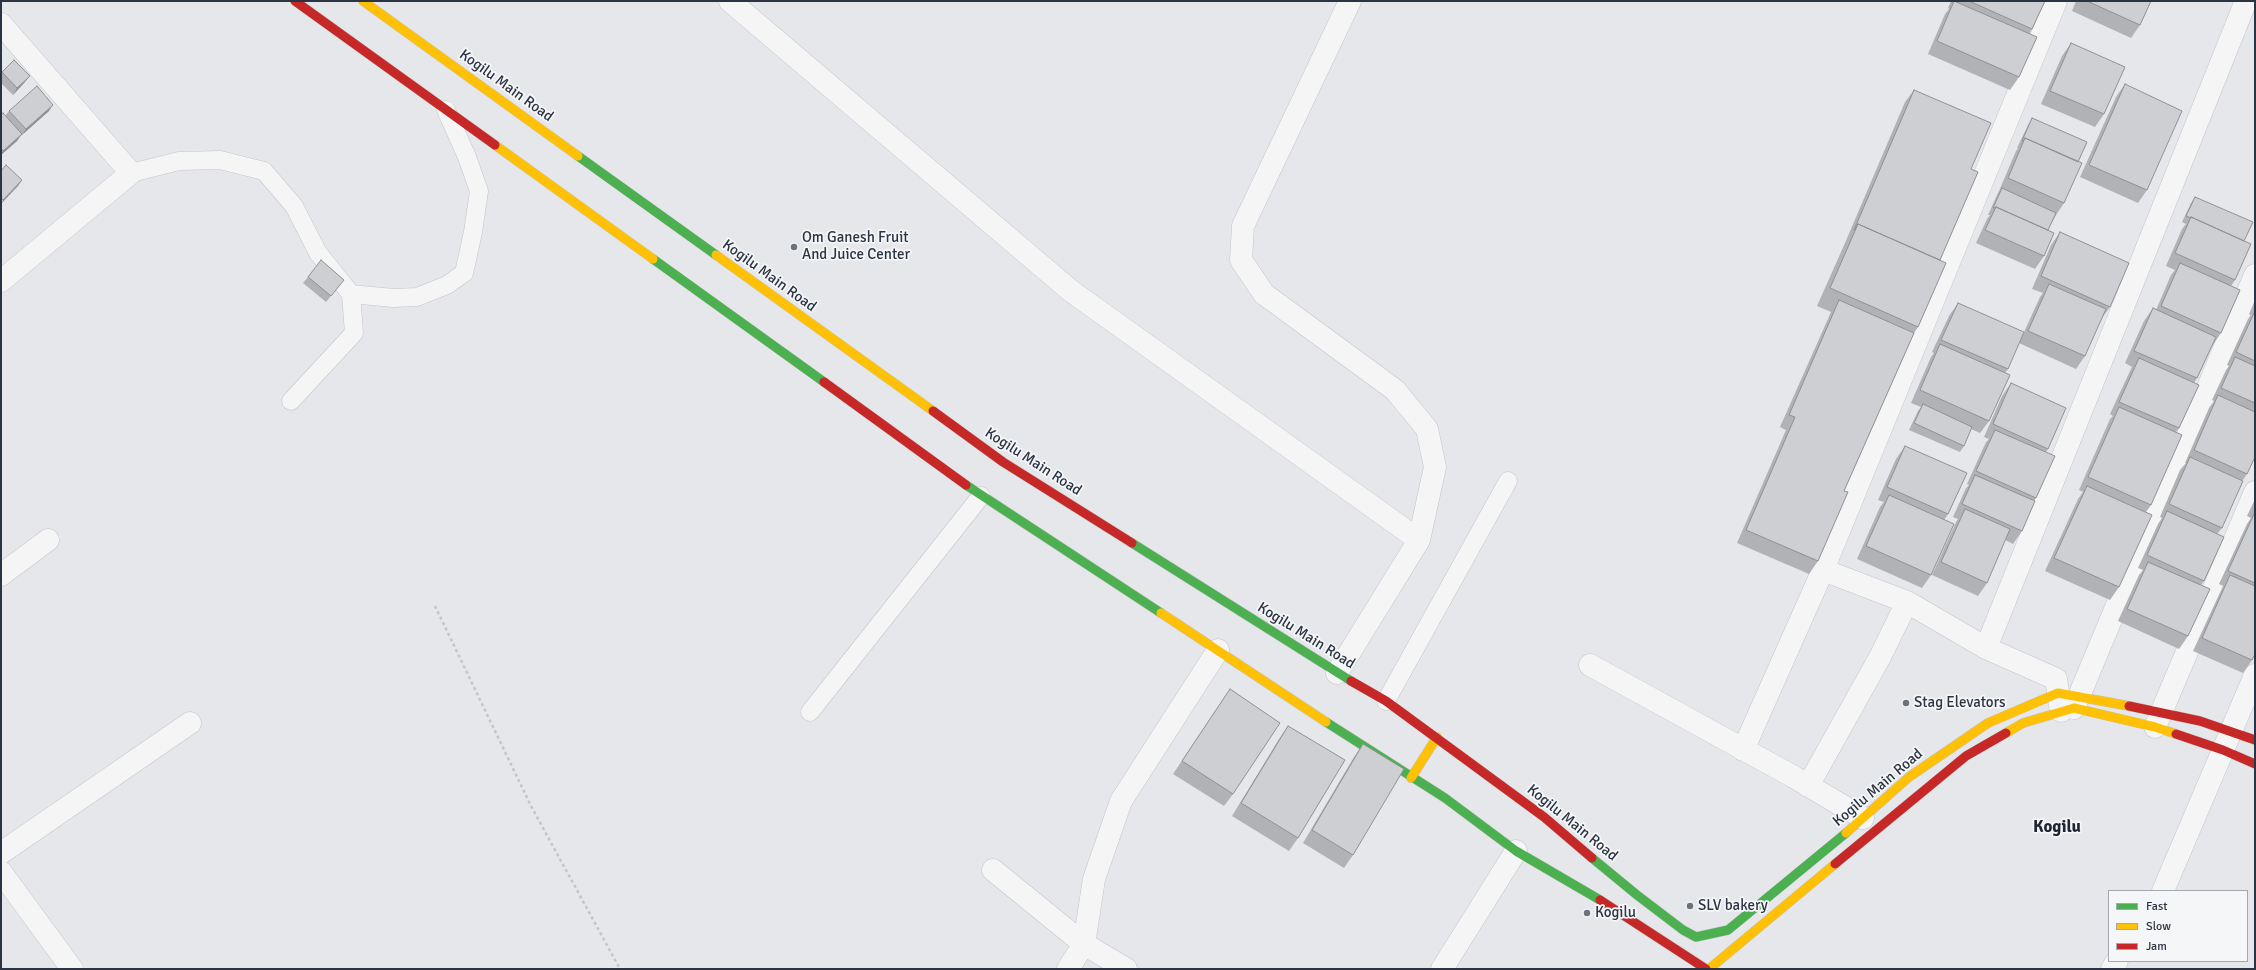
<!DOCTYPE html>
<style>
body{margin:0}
#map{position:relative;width:2256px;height:970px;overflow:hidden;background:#e5e7ea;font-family:Signika,sans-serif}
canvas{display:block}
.frame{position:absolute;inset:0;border:2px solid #2c3443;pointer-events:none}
.legend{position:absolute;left:2108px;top:890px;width:140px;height:72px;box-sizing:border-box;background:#f4f6f8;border:1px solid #a4a8b0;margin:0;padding:5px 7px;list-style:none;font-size:12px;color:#2c3443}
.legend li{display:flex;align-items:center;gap:8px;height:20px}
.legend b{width:20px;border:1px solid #a4a8b0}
</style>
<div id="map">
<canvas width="2256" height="970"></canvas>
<div class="frame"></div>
<ul class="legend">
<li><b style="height:5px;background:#4caf50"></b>Fast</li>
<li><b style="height:5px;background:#ffc107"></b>Slow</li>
<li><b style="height:5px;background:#c62828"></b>Jam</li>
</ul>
</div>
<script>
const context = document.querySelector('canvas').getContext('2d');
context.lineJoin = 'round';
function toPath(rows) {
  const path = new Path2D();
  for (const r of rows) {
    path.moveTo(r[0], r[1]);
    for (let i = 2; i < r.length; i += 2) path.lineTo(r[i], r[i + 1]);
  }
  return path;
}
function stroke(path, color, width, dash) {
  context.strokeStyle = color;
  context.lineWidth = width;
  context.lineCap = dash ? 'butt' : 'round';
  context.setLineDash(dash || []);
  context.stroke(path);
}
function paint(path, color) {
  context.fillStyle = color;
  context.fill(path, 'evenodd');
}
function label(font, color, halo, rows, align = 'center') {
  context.font = font + ' Signika,sans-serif';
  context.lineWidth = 3.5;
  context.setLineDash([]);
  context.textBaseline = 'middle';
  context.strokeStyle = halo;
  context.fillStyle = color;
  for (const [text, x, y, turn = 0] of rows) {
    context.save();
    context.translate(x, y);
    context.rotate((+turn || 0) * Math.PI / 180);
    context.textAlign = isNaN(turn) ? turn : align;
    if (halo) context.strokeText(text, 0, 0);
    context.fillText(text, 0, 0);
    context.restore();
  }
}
const path = toPath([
 [435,606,531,806,620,969]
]);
const lane = toPath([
 [131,173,179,161,220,160,264,171,294,206,318,253,351,294,354,333,291,401],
 [351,294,393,298,417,297,447,285,464,273,473,232,479,191,467,157,446,110],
 [1386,701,1508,481],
 [810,712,981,496]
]);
const street = toPath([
 [730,1,1071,291,1419,540,1337,673],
 [1350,1,1243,226,1241,260,1264,294,1395,390,1427,429,1435,467,1419,540],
 [1,24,131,173,1,281],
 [1823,570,1907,602,1986,648,2056,679,2061,711],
 [1,575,48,540],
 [1986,648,2246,1],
 [1590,665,1794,777,1863,818],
 [2074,708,2255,275],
 [2155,727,2255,492],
 [1743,750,1823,570,2056,1],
 [1808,786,1880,657,1907,602],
 [1,853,190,723],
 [993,870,1084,944],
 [1,872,72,969],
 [2163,891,2255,675],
 [1084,944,1094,879,1121,801,1218,650],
 [1068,969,1084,944,1126,969],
 [1442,969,1516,851],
 [2112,969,2117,961]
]);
const fast = toPath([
 [578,156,716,255],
 [653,259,824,382],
 [966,485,1161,613],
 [1132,543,1351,681],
 [1326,722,1445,798,1516,851,1600,900],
 [1592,858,1637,895,1683,930,1696,937,1728,930,1846,833]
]);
const slow = toPath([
 [363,1,578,156],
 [495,145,653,259],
 [716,255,933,411],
 [1161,613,1326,722],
 [2006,733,2023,723,2074,708,2155,727,2176,734],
 [1411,778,1437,737],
 [1846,833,1909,777,1988,723,2058,693,2129,706],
 [1709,969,1835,864]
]);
const jam = toPath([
 [295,1,495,145],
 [824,382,966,485],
 [933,411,1003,462,1132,543],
 [1351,681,1386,701,1544,817,1592,858],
 [2129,706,2200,721,2255,740],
 [2176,734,2223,750,2255,764],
 [1835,864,1966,756,2006,733],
 [1600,900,1706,969]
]);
const wall = toPath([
 [1951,1,2045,1,2032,29,2029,34,2019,77,2010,90,1928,54,1945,14,1949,9,1948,8],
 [2076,1,2151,1,2140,25,2131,38,2072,11],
 [2071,43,2104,114,2095,127,2041,104,2062,56],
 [2,72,25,82,13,95,1,83,1,74],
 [2125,84,2147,190,2138,203,2080,177,2116,97],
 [1914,90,1971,169,1940,260,1918,327,1914,333,1844,491,1818,561,1809,574,1737,543,1786,430,1780,427,1831,312,1817,306,1845,243,1905,102],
 [9,111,49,111,21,135,17,141,1,155,1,114,5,116],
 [2032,118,2078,162,2064,203,2056,215,2048,230,2044,256,2035,269,1976,243,1987,219,1990,215,1988,215,1997,195,1999,191,2016,151,2018,148,2017,148,2028,125],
 [2195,197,2244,241,2235,280,2231,286,2221,333,2212,346,2197,378,2194,383,2179,428,2176,432,2151,505,2146,512,2119,587,2110,600,2045,571,2078,499,2083,492,2079,490,2110,419,2113,416,2110,414,2130,371,2132,367,2125,363,2144,321,2153,308,2156,310,2171,275,2175,270,2166,266,2182,229,2186,224,2182,222,2191,203],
 [2060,232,2110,307,2101,319,2085,356,2076,369,2019,343,2040,297,2043,293,2032,289,2051,245],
 [308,277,339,286,326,302,303,283],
 [2255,300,2255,457,2247,474,2242,481,2222,528,2217,534,2204,581,2201,585,2188,636,2179,649,2118,621,2139,575,2143,570,2138,568,2158,524,2162,518,2160,517,2180,470,2186,463,2185,463,2209,408,2214,401,2212,400,2226,370,2229,366,2227,365,2248,319,2251,315,2249,314],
 [1958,303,2008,369,2005,373,1989,421,1980,433,1971,429,1964,446,1960,452,1909,430,1918,411,1921,407,1911,403,1931,357,1934,353,1932,352,1949,316],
 [2011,383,2048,449,2046,452,2036,498,2034,501,2022,531,2013,544,2005,540,1987,583,1978,596,1932,575,1956,522,1958,519,1953,517,1966,488,1969,485,1967,484,1986,442,1989,439,1984,437,2002,396],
 [1905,446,1948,514,1944,520,1931,575,1922,588,1857,559,1880,507,1884,502,1878,500,1896,459],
 [2255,499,2255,654,2252,660,2243,673,2193,651,2223,586,2219,584,2247,524,2251,518,2247,516],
 [1230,689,1233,794,1224,806,1173,774],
 [1288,726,1298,838,1289,851,1232,816,1279,739],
 [1363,744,1353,855,1344,868,1303,843,1354,757]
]);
const shadedWall = toPath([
 [30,76,25,82,13,95,17,88],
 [53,105,49,111,21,136,26,129],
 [22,134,17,141,1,155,1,154,3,151],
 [22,180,18,186,1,204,3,200]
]);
const building = toPath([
 [1954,1,2037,37,2019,77,1937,41,1954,1],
 [1969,1,2045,1,2032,29,1969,1],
 [2087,1,2151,1,2140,25,2087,1],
 [2071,43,2125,67,2104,114,2050,91,2071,43],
 [14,60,30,76,17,88,2,72,14,60],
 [2125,84,2182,111,2147,190,2089,165,2125,84],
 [37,86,53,105,26,129,9,111,37,86],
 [1914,90,1991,123,1971,169,1978,172,1940,260,1858,224,1854,230,1914,90],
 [3,113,22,134,3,151,1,148,1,114,3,113],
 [2032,118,2087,142,2078,162,2025,138,2023,141,2022,141,2032,118],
 [2025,138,2082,163,2064,203,2008,178,2025,138],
 [6,165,22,180,3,200,1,198,1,171,6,165],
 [2002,188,2056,213,2048,230,1996,207,1994,208,1993,208,2002,188],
 [2195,197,2253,222,2244,241,2191,217,2191,218,2186,216,2195,197],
 [1996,207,2054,233,2044,256,1985,230,1996,207],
 [2191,217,2251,244,2235,280,2175,253,2191,217],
 [1858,224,1946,263,1918,327,1830,288,1858,224],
 [2060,232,2129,263,2110,307,2041,276,2060,232],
 [321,260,344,280,331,296,308,277,321,260],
 [2180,263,2240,290,2221,333,2161,306,2180,263],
 [2049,284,2106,309,2085,356,2028,331,2049,284],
 [1839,300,1914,333,1844,491,1848,492,1818,561,1746,530,1795,417,1789,415,1839,300],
 [1958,303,2024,332,2008,369,1941,340,1958,303],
 [2153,308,2216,337,2197,378,2134,351,2153,308],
 [2255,311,2255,361,2236,352,2255,311],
 [1940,344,2010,375,1989,421,1920,390,1940,344],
 [2235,357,2255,366,2255,403,2221,388,2235,357],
 [2139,358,2199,385,2179,428,2119,402,2139,358],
 [2011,383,2066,408,2048,449,1993,424,2011,383],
 [2218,395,2255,412,2255,457,2247,474,2194,450,2218,395],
 [1923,404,1972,427,1964,446,1914,423,1923,404],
 [2119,407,2182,435,2151,505,2088,477,2119,407],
 [1995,430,2055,456,2036,498,1976,471,1995,430],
 [1905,446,1967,473,1948,514,1887,487,1905,446],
 [2190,457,2243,481,2222,528,2169,504,2190,457],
 [1975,475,2035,501,2022,531,1962,504,1975,475],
 [2087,486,2152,515,2119,587,2054,558,2087,486],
 [1889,495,1954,524,1931,575,1866,546,1889,495],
 [1965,509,2010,529,1987,583,1941,562,1965,509],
 [2167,511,2224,537,2204,581,2147,555,2167,511],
 [2255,512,2255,583,2228,571,2255,512],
 [2148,562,2210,589,2188,636,2127,609,2148,562],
 [2230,575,2255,586,2255,654,2252,660,2202,638,2230,575],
 [1230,689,1280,723,1233,794,1182,761,1230,689],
 [1288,726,1345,760,1298,838,1241,803,1288,726],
 [1363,744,1404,769,1353,855,1312,830,1363,744]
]);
const markers = [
 [794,247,4,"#6d737d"],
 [1906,703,4,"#6d737d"],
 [1690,906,4,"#6d737d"],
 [1587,913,4,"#6d737d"]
];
const streetNames = [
 ["Kogilu Main Road",506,86,36],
 ["Kogilu Main Road",769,276,36],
 ["Kogilu Main Road",1033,462,33],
 ["Kogilu Main Road",1306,636,32],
 ["Kogilu Main Road",1878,788,-40],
 ["Kogilu Main Road",1572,823,39]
];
const poiNames = [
 ["Om Ganesh Fruit",802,238],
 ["And Juice Center",802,255],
 ["Stag Elevators",1914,703],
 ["SLV bakery",1698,906],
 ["Kogilu",1595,913]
];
const quarterNames = [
 ["Kogilu",2057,828]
];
stroke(lane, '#c3c5c8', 19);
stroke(street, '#c3c5c8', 23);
stroke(fast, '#c3c5c8', 10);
stroke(slow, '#c3c5c8', 10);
stroke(jam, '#c3c5c8', 10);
stroke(path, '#c4c5ca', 2.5, [3, 3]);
stroke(lane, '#f5f5f6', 18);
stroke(street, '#f5f5f6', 22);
stroke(fast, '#4caf50', 9);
stroke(slow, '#ffc107', 9);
stroke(jam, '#c62828', 9);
paint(wall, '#b0b2b5');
paint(shadedWall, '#909193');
paint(building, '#cdcfd2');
stroke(building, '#909193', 1);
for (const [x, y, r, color] of markers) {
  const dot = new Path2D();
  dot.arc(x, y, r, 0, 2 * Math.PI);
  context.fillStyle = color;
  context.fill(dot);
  stroke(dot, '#f4f6f8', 1.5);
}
label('15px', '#2c3443', '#f4f6f8', streetNames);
label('15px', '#2c3443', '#f4f6f8', poiNames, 'left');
label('bold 17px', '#1e2534', '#f4f6f8', quarterNames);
</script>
